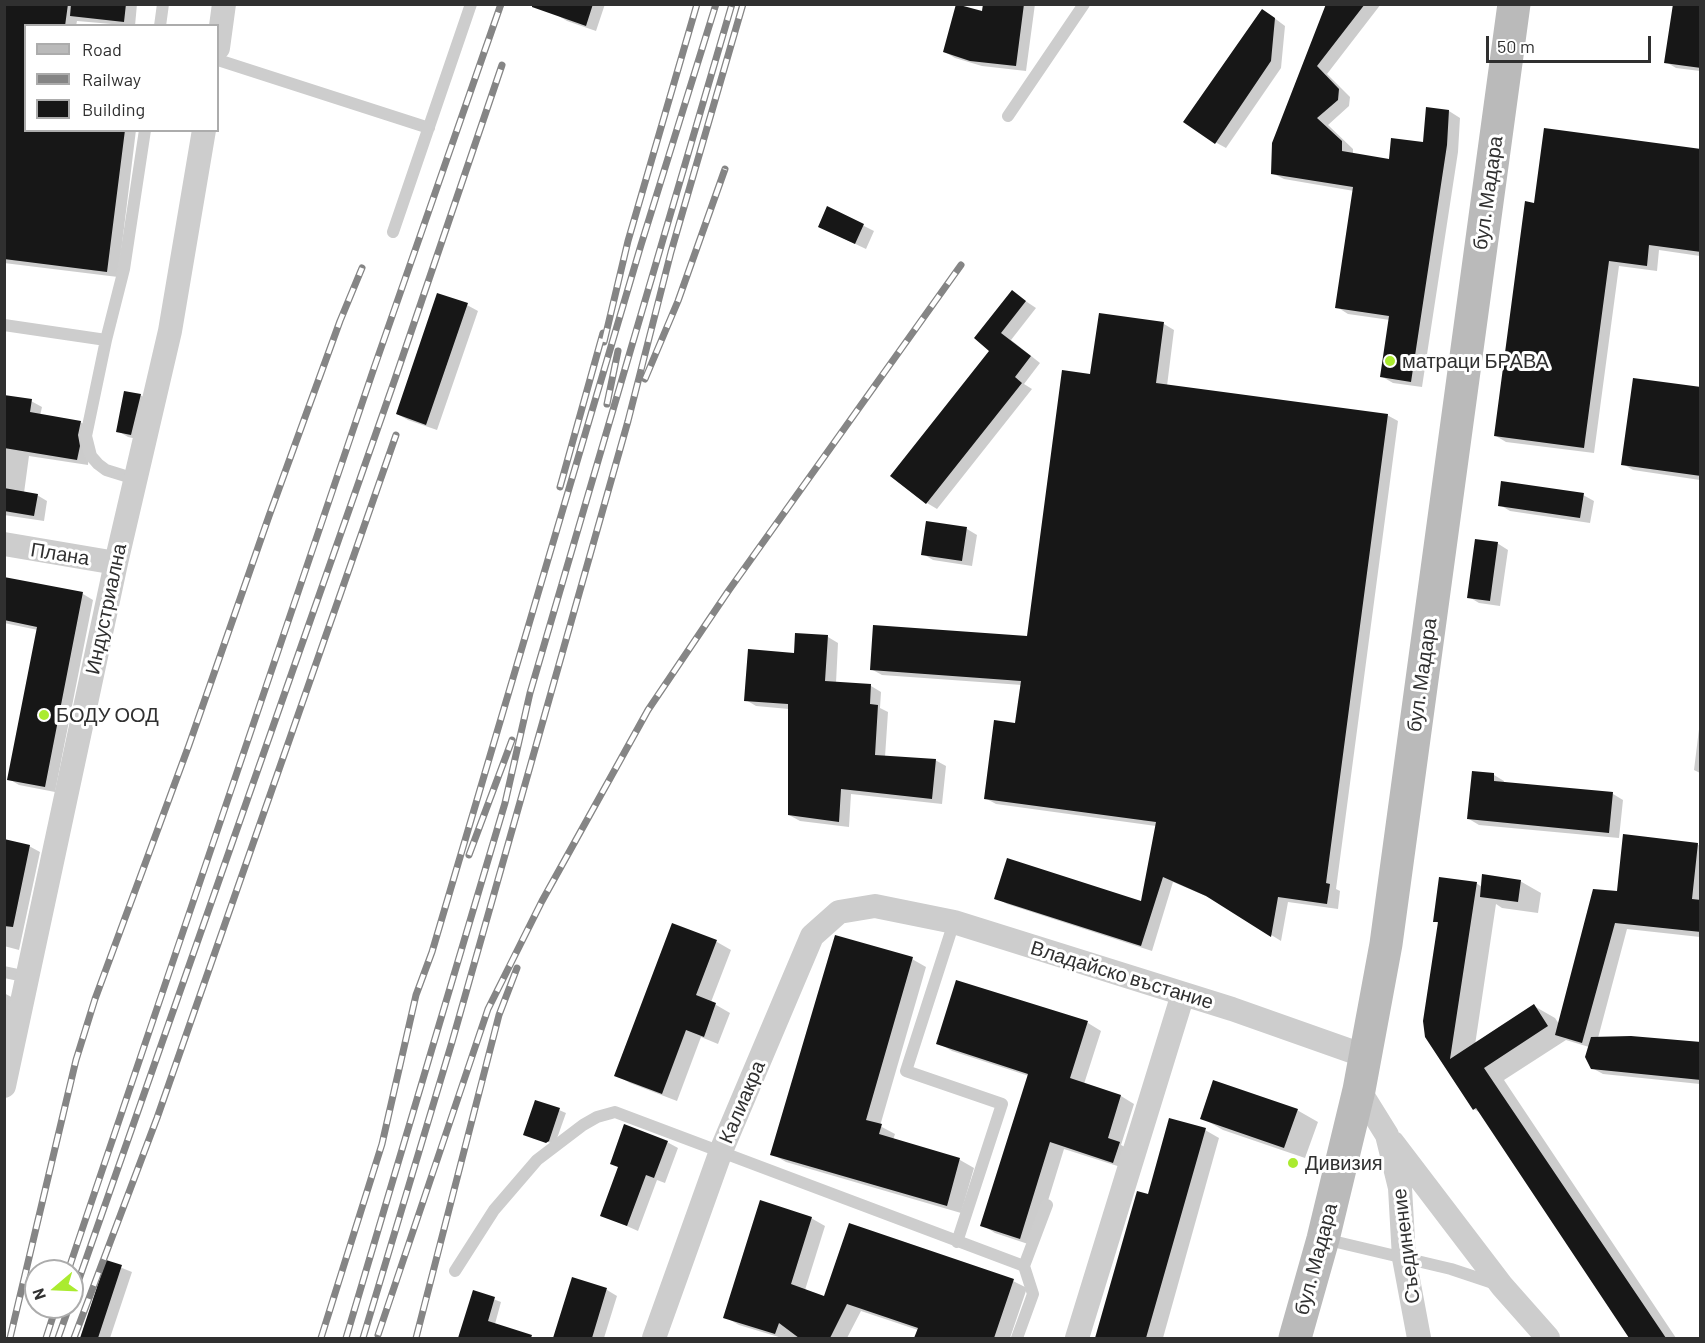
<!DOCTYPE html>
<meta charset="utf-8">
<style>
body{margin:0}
#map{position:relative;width:1705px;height:1343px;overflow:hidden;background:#fff;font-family:Barlow,sans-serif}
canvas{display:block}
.frame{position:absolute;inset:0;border:6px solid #303030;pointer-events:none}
.legend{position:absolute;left:24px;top:24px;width:195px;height:108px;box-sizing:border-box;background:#fff;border:2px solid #acacac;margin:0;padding:8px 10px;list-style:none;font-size:18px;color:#303030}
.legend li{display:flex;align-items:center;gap:12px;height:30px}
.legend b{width:30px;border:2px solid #acacac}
.north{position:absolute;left:24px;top:1259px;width:60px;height:60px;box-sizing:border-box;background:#fff;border:2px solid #acacac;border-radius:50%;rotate:251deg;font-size:16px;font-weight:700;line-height:24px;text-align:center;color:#303030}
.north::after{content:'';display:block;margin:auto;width:21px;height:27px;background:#aaeb2f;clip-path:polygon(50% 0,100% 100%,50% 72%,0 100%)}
.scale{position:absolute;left:1486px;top:36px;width:165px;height:27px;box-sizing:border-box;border:3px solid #303030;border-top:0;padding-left:8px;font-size:18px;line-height:21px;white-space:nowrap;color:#303030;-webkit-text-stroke:4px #fff;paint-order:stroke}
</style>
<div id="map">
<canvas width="1705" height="1343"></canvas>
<div class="frame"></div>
<ul class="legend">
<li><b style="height:8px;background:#bababa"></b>Road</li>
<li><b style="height:8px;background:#858585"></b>Railway</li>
<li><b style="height:16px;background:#171717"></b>Building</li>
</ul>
<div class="north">N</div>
<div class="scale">50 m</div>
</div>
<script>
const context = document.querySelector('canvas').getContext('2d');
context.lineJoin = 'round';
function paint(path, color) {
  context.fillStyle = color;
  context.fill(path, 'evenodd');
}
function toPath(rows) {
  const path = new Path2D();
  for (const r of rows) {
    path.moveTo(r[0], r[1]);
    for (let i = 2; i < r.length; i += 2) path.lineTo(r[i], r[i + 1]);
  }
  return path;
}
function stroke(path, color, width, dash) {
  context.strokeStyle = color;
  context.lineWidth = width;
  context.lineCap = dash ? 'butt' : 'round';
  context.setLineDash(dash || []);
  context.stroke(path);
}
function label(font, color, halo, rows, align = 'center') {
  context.font = font + ' Barlow,sans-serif';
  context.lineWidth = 6;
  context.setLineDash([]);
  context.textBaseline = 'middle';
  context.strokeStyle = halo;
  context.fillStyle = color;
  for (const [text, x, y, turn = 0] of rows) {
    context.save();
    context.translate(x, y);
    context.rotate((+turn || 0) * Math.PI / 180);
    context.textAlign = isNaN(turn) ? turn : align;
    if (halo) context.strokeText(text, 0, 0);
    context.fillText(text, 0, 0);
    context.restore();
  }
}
const shadow = toPath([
 [4,4,137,4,135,26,77,21,76,26,26,26,26,130,136,130,118,277,4,263],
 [560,4,605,4,596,31,567,21,557,15],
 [984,4,1035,4,1026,71,982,66,955,58,945,52,983,13],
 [1327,4,1381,4,1327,74,1350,97,1349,106,1328,125,1353,149,1353,155,1391,161,1424,144,1449,111,1460,118,1458,152,1422,387,1393,383,1381,376,1390,320,1348,314,1337,307,1354,191,1284,179,1272,173],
 [1700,4,1700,71,1676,68,1666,62],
 [1273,17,1285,26,1281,68,1226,148,1215,142],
 [1700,151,1700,256,1659,250,1657,271,1619,266,1594,453,1506,442,1496,436,1535,204],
 [828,208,874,231,866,249,830,232],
 [1012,292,1036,308,1011,340,1040,363,1024,384,1032,389,937,509,927,503,991,350],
 [467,305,478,311,437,430,408,420,397,414],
 [1164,324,1174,330,1167,386,1387,415,1398,421,1336,889,1340,891,1338,909,1288,902,1281,941,1215,900,1173,882,1152,951,1007,904,996,898,1142,903,1156,826,996,804,985,798,1017,725,1022,685,882,675,871,669,1028,637,1092,375],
 [1700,389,1700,480,1633,470,1623,464],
 [140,395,151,401,142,440,128,437,118,431],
 [4,396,31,401,42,407,40,416,80,422,91,428,88,465,29,456,24,493,37,495,47,501,44,521,4,515],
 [1583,495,1594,501,1590,523,1510,511,1500,505],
 [967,529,977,535,972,566,933,560,923,554],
 [1497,543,1508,550,1500,606,1479,603,1469,597],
 [4,578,83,594,93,600,55,792,19,785,9,779,38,630,4,623],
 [828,637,838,643,836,683,871,686,881,692,880,708,888,712,885,757,935,760,946,766,942,804,851,794,849,827,800,821,789,815,789,709,756,706,746,700,795,654],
 [1700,721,1700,773,1694,770],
 [1494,775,1504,781,1504,783,1613,794,1623,800,1619,838,1479,825,1469,819],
 [4,841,29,846,40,852,19,950,4,946],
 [1697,844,1700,846,1700,937,1627,929,1598,1038,1700,1043,1700,1084,1603,1074,1592,1068,1589,1047,1566,1040,1504,1080,1676,1338,1630,1338,1482,1114,1474,1109,1426,1037,1440,924,1435,921,1476,883,1482,887,1520,881,1541,893,1538,913,1502,908,1496,904,1475,1045,1534,1006,1555,1018,1559,1024,1618,893],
 [673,925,717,942,731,950,711,1002,730,1013,718,1044,701,1037,677,1101,630,1083,616,1075],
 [912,959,926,967,880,1126,895,1134,893,1140,960,1160,974,1168,961,1213,786,1162,772,1154],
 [957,981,1088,1023,1101,1031,1084,1084,1121,1096,1134,1104,1121,1145,1133,1151,1127,1169,1064,1149,1034,1246,995,1233,982,1225,1029,1076,952,1051,938,1043],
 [4,993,15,999,4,1046,6,994],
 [559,1110,566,1113,555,1144,532,1138],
 [1297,1110,1318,1122,1305,1158,1223,1130,1202,1118],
 [1205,1130,1219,1138,1163,1338,1096,1338,1138,1193,1149,1196],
 [667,1142,678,1148,665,1183,657,1180,638,1231,602,1215],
 [811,1218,825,1226,805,1290,825,1298,850,1225,1013,1281,1027,1288,1010,1338,915,1338,918,1330,861,1311,847,1338,782,1338,739,1325,725,1317],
 [107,1262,132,1272,110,1338,82,1338],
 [573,1279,607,1290,617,1296,604,1338,554,1338],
 [474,1292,501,1302,495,1324,511,1331,509,1338,463,1338,460,1337]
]);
const building = toPath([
 [4,4,68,4,65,26,26,26,26,130,125,130,107,272,4,259],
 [71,4,126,4,124,22,70,16],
 [532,4,593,4,586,26,532,7],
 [956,4,982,11,983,4,1024,4,1016,66,970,61,943,52],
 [1326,4,1365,4,1317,66,1339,89,1338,100,1317,118,1342,141,1342,151,1389,159,1391,138,1423,142,1426,107,1449,110,1447,145,1411,382,1380,377,1389,316,1335,308,1353,187,1271,174,1272,143],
 [1673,4,1701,4,1701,68,1664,63],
 [1262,9,1275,18,1271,61,1215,144,1183,122],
 [1544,128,1701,149,1701,252,1649,245,1647,266,1609,261,1584,448,1494,436,1525,201,1534,203],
 [827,206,864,224,855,244,818,227],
 [1012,290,1026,301,1001,333,1031,356,1015,377,1022,383,926,504,890,476,989,351,974,338],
 [437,293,468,303,426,425,396,414],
 [1099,313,1164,322,1156,383,1388,414,1326,883,1330,884,1327,904,1278,897,1271,937,1206,896,1163,877,1141,946,994,899,1007,858,1141,901,1156,822,984,799,994,720,1015,723,1021,681,870,670,873,625,1027,636,1062,370,1090,374],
 [1633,378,1701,387,1701,476,1621,465],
 [124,391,141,394,131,435,116,432],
 [4,395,32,399,30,412,81,421,78,435,80,446,77,460,4,448],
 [1501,481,1584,493,1580,518,1498,506],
 [4,488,38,494,34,516,4,511],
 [926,521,967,527,962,561,921,555],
 [1475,539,1498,542,1490,601,1467,598],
 [4,577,83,592,45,787,7,780,37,627,4,620],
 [795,633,828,635,825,681,871,684,870,704,878,705,875,755,936,759,932,799,841,789,839,822,788,815,788,704,744,701,748,649,794,653],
 [1472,771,1494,773,1494,781,1613,792,1609,833,1467,819],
 [1623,834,1698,843,1692,899,1701,900,1701,932,1615,923,1582,1043,1555,1035,1593,889,1617,891],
 [4,839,30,845,13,927,4,926],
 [1482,874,1521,880,1518,902,1480,897],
 [1439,877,1477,882,1450,1059,1534,1004,1548,1026,1484,1068,1666,1338,1629,1338,1476,1108,1473,1110,1425,1037,1423,1021,1438,922,1433,922],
 [672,923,717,940,696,995,716,1003,704,1037,686,1030,662,1094,614,1076],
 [835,935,913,957,866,1120,882,1124,879,1134,960,1158,947,1206,770,1155],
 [956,980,1088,1021,1070,1078,1121,1095,1108,1138,1120,1142,1113,1163,1050,1142,1020,1239,980,1226,1028,1074,936,1044],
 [1631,1036,1701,1042,1701,1080,1591,1069,1585,1057,1591,1037],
 [1213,1080,1298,1109,1284,1148,1200,1119],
 [535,1100,560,1108,549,1141,546,1143,523,1135],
 [1169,1118,1206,1128,1146,1338,1095,1338,1137,1191,1148,1194],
 [624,1124,668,1141,654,1178,646,1175,627,1226,600,1216,618,1167,610,1164],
 [760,1200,812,1217,791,1284,824,1296,849,1223,1014,1279,994,1338,914,1338,918,1328,847,1304,830,1338,799,1338,779,1323,775,1334,723,1318],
 [106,1260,122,1265,98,1338,80,1338],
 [572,1277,607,1288,592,1338,553,1338],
 [473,1290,495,1297,488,1321,532,1335,531,1338,458,1338]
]);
const lane = toPath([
 [160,26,163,4],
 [218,60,429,128],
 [1008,116,1084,4],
 [393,232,471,4],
 [4,325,106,340],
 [135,479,106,470,98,464,91,456,86,436,106,340,124,269,145,130],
 [954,922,906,1071,1002,1104,957,1242],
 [4,972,28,977],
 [1324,1239,1451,1269,1496,1284],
 [455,1271,494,1210,537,1160,583,1125,597,1117,615,1112,1024,1266],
 [1017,1338,1033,1294,1024,1266,1047,1205]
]);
const street = toPath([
 [218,48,224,4],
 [4,544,116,563],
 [4,1086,116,563,170,331,204,130],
 [1359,1090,1387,1135,1400,1188,1404,1258,1419,1338],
 [1393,1143,1502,1286,1548,1338],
 [654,1338,721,1151,812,936,839,912,875,906,954,922,1232,1009,1365,1056],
 [1077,1338,1183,994]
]);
const secondary = toPath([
 [1295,1338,1323,1239,1359,1090,1386,944,1514,4]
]);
const rail = toPath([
 [604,342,628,241,697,4],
 [645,379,678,301,725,169],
 [607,404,618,351],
 [560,487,603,333],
 [469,855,512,740],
 [68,1271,374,368,501,4],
 [72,1299,395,379,502,65],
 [378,1335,488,1009,542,901,648,710,729,590,961,265],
 [10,1338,76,1060,95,999,189,745,269,516,340,321,362,268],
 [46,1338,56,1307],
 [58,1338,69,1307],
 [74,1338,157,1118,396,435],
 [321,1338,382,1144,416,995,432,952,641,245,716,4],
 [346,1338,505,803,530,693,732,4],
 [363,1338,452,1042,628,421,671,252,743,4],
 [416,1338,499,1015,517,968]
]);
const markers = [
 [1390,361,6,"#aaeb2f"],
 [44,715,6,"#aaeb2f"],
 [1293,1163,6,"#aaeb2f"]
];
const streetNames = [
 ["бул. Мадара",1488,193,-82],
 ["Плана",60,554,9],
 ["Индустриална",106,609,-78],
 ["бул. Мадара",1422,675,-82],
 ["Владайско въстание",1122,975,17],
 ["Калиакра",742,1102,-67],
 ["Съединение",1406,1246,-97],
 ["бул. Мадара",1316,1259,-75]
];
const poiNames = [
 ["матраци БРАВА",1402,361],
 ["БОДУ ООД",56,715],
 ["Дивизия",1305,1163]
];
paint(shadow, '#0003');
paint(building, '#171717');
stroke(lane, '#cdcdcd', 12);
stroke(street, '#cdcdcd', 24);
stroke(secondary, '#bababa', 33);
stroke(rail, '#858585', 7);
stroke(rail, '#fff', 4.5, [14]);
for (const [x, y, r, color] of markers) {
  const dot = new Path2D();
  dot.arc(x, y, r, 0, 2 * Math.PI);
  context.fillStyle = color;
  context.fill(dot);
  stroke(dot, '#fff', 2);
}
label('20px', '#303030', '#fff', streetNames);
label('20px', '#303030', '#fff', poiNames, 'left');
</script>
